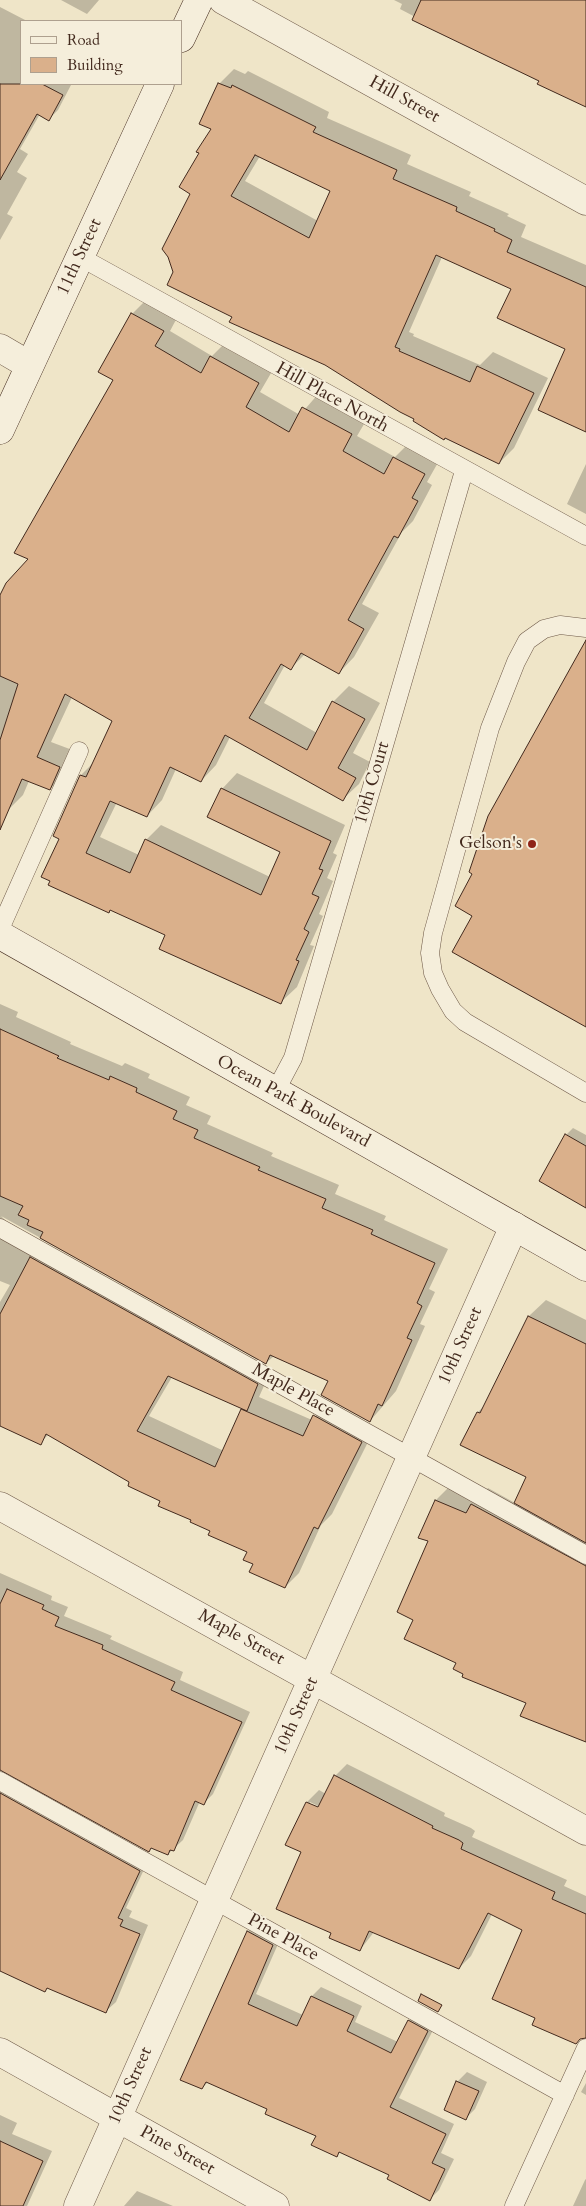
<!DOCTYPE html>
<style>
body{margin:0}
#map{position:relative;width:586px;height:2206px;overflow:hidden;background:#efe5c8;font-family:Cardo,serif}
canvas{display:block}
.legend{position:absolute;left:20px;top:20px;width:162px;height:65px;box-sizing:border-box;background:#f5eedb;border:1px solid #aea08f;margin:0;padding:6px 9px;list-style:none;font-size:15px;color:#432a1e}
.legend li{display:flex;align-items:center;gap:10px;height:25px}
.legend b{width:25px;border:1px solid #aea08f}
</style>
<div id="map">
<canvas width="586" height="2206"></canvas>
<ul class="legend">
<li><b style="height:6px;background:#f5eedb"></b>Road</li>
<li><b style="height:14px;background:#dab08b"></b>Building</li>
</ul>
</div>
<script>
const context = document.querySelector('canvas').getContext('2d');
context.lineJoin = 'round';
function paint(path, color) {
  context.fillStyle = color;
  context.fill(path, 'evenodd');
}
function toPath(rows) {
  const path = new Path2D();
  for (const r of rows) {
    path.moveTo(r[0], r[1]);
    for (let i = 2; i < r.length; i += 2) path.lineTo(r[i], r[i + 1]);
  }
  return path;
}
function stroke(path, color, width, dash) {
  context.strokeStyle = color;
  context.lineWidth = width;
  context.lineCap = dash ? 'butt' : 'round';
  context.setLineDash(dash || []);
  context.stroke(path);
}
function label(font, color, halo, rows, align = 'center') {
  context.font = font + ' Cardo,serif';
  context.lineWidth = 4;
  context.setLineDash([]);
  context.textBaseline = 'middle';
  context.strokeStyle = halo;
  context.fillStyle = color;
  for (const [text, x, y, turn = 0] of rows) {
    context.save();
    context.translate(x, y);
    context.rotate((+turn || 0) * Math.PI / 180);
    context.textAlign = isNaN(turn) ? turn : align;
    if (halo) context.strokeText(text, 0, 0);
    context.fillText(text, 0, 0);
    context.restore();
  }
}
const shadow = toPath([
 [61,0,99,0,87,14],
 [394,0,586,0,586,106,400,9,402,4],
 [0,7,27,21,21,21,21,84,71,85,58,110,49,119,40,114,20,149,28,154,17,172,27,178,7,214,13,217,0,240],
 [234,69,245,74,248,71,329,112,327,118,411,155,407,164,471,192,469,196,509,214,507,216,526,225,521,237,586,265,586,430,567,349,513,288,442,257,409,332,414,334,413,336,480,365,493,352,548,378,514,448,499,463,416,418,325,364,234,317,175,272,213,129,219,84],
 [260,156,332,190,318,221,245,181],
 [147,299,178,316,170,331,212,356,226,342,274,368,260,392,300,415,319,393,367,419,357,436,395,457,410,442,440,459,427,482,432,485,413,521,402,532,362,604,379,613,354,657,339,673,305,654,291,668,285,665,264,703,317,733,333,702,349,686,380,703,353,753,370,762,359,784,343,799,230,737,216,765,201,781,176,769,162,800,147,816,117,802,100,837,139,855,146,840,161,825,270,877,282,851,222,789,237,773,345,825,333,853,337,855,327,878,333,881,319,914,323,916,310,945,314,946,297,987,281,1002,167,934,60,838,81,775,94,762,113,720,72,697,51,742,75,751,65,774,50,789,29,781,23,795,9,809,0,829,0,597,30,559,115,380,132,314],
 [586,464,586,514,567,504],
 [0,1004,18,1012,16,1017,71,1042,70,1044,122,1066,125,1063,150,1074,148,1078,190,1097,186,1105,211,1116,207,1124,273,1153,271,1156,339,1185,335,1194,386,1216,384,1220,448,1249,429,1289,435,1292,420,1324,425,1326,396,1391,370,1421,330,1380,274,1356,266,1363,1,1216,9,1224,271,1370,259,1397,312,1420,328,1402,375,1428,332,1514,321,1525,299,1573,285,1587,254,1563,248,1552,49,1434,40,1443,0,1415,0,1302,10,1285,0,1281],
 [172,1377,244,1408,224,1451,149,1416],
 [573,1128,586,1135,586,1206,566,1135],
 [546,1300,586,1320,586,1740,527,1703,465,1674,458,1662,415,1619,429,1541,420,1537,436,1500,452,1484,481,1496,488,1488,515,1503,528,1477,462,1445,478,1412,485,1405,529,1316],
 [0,1573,52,1596,51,1600,68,1607,64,1616,112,1636,110,1639,183,1672,180,1680,250,1712,213,1794,204,1803,200,1801,183,1840,168,1854,5,1770,0,1770],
 [347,1764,445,1813,444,1816,471,1828,475,1831,472,1837,567,1880,564,1886,586,1896,586,2038,537,2017,524,1929,492,1914,471,1956,459,1968,374,1932,360,1950,333,1933,302,1852,287,1844,307,1802,319,1790,326,1794,335,1776],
 [310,1802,324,1809,310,1805],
 [0,1777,148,1861,126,1908,132,1911,129,1917,148,1925,116,2002,106,2011,49,1987,45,1991,0,1965],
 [258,1922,282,1935,256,1994,303,2015,312,1996,321,1987,362,2006,355,2022,398,2042,409,2021,418,2011,437,2022,399,2098,454,2124,441,2153,454,2159,439,2190,430,2199,391,2175,341,2151,336,2156,317,2135,268,2108,208,2082,202,2088,182,2079,248,1931],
 [467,2072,487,2082,475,2109,466,2118,457,2082],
 [586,2083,586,2095,581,2092],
 [0,2115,17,2123,12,2134,52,2151,27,2206,0,2206],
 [586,2179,586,2206,573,2206,585,2180],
 [137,2191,173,2206,124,2206]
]);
const building = toPath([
 [421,0,586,0,586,107,537,84,539,81,412,20,421,0],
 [218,83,231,88,232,85,316,127,313,132,397,170,393,179,457,207,456,211,495,229,494,231,512,240,507,252,586,287,586,432,538,410,565,349,497,318,511,289,436,255,395,347,400,349,399,351,470,382,477,366,534,393,499,464,445,438,444,440,413,421,414,419,400,412,325,365,229,322,232,317,167,285,173,272,168,257,162,249,190,194,179,187,199,153,196,152,211,129,199,124,218,83],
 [255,155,330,191,309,238,231,196,255,155],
 [0,84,42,84,63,95,49,121,37,114,0,180,0,84],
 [131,313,164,331,155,346,201,373,210,356,259,383,246,407,289,432,302,407,352,434,343,451,384,474,393,457,425,474,412,498,418,501,398,538,394,536,348,620,364,629,339,674,301,653,291,670,281,664,249,718,307,750,332,701,365,719,338,768,356,778,343,801,225,735,201,782,170,767,147,817,110,801,86,853,130,873,145,839,261,895,280,852,207,817,221,788,331,841,319,869,323,870,312,894,319,897,304,929,309,932,296,960,299,961,281,1004,159,949,165,935,110,910,109,913,48,885,50,881,41,877,59,839,53,836,80,775,86,777,112,721,65,694,37,757,60,767,50,790,22,779,0,830,0,740,18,684,0,676,0,595,6,583,28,559,14,553,113,380,98,372,131,313],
 [586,640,586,1027,452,952,472,916,455,906,472,874,469,872,488,816,586,640],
 [0,1029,59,1056,57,1058,109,1080,110,1076,137,1088,136,1092,177,1111,173,1119,198,1130,194,1138,260,1167,258,1170,326,1199,322,1208,373,1230,371,1234,435,1263,417,1303,422,1306,407,1338,412,1340,382,1406,378,1404,370,1422,321,1395,328,1381,270,1355,266,1364,40,1238,43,1232,27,1225,29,1220,18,1215,23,1206,0,1196,0,1029],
 [565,1134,586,1146,586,1208,539,1181,565,1134],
 [30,1257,258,1384,247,1411,168,1376,137,1431,215,1467,241,1409,303,1436,313,1415,362,1442,318,1529,314,1527,285,1588,249,1572,253,1564,243,1560,247,1552,208,1535,210,1531,190,1522,191,1520,158,1506,160,1501,128,1486,129,1482,46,1434,41,1445,0,1426,0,1314,30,1257],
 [528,1316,586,1344,586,1543,514,1503,526,1477,460,1445,477,1412,480,1413,528,1316],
 [435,1500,466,1513,471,1504,586,1566,586,1742,520,1716,526,1703,462,1677,463,1674,453,1669,456,1663,404,1639,413,1620,397,1612,428,1541,418,1538,435,1500],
 [7,1589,44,1605,42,1609,59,1617,55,1626,103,1645,102,1649,175,1682,171,1690,242,1722,204,1805,195,1801,174,1851,170,1850,168,1855,151,1848,149,1852,0,1770,0,1604,7,1589],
 [334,1775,433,1826,432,1828,459,1840,463,1843,461,1849,555,1892,552,1899,586,1914,586,2038,580,2039,576,2044,532,2025,535,2018,492,1999,522,1930,488,1913,459,1969,369,1931,360,1951,329,1938,331,1933,276,1909,301,1852,285,1845,306,1802,318,1807,334,1775],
 [0,1793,140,1871,118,1918,123,1920,120,1926,140,1934,106,2013,47,1988,45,1992,0,1971,0,1793],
 [247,1931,273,1945,248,2004,297,2026,311,1996,354,2016,347,2031,391,2053,408,2020,428,2031,390,2107,446,2134,432,2163,445,2169,430,2201,387,2179,389,2175,339,2152,337,2157,311,2145,316,2136,265,2114,267,2109,206,2082,202,2089,180,2080,247,1931],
 [421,1994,442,2005,438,2012,418,2001,421,1994],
 [456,2081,479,2091,466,2120,444,2110,456,2081],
 [0,2141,43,2161,23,2206,0,2206,0,2141]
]);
const lane = toPath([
 [80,257,586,536],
 [586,628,560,625,544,629,527,641,516,662,490,728,433,933,430,953,433,973,440,989,453,1011,465,1022,586,1093],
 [0,929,79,751],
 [275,1092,293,1058,464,471],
 [0,1228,586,1555],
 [0,1781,565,2095],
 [514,2206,586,2048]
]);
const street = toPath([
 [223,0,586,201],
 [0,348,29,365],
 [0,1506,586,1831],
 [0,2052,275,2206],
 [78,2206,514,1226]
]);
const secondary = toPath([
 [181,38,199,0],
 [0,430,160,84],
 [0,935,586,1267]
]);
const markers = [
 [532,844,5,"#8f2418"]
];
const streetNames = [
 ["Hill Street",404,100,29],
 ["11th Street",80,257,-65],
 ["Hill Place North",332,398,29],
 ["10th Court",373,783,-74],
 ["Ocean Park Boulevard",293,1102,29],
 ["10th Street",461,1346,-66],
 ["Maple Place",293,1391,29],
 ["Maple Street",241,1638,29],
 ["10th Street",297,1716,-66],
 ["Pine Place",283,1938,29],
 ["10th Street",131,2086,-66],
 ["Pine Street",177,2151,29]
];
const poiNames = [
 ["Gelson's",522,844]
];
paint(shadow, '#0003');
paint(building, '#dab08b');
stroke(building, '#432a1e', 1);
stroke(lane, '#6e5948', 19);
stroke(street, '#6e5948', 29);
stroke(secondary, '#432a1e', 29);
stroke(lane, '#f5eedb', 18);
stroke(street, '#f5eedb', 28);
stroke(secondary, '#f5eedb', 28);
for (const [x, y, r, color] of markers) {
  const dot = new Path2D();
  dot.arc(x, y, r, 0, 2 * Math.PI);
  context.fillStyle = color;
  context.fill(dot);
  stroke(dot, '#f5eedb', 2);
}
label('18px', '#432a1e', '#f5eedb', streetNames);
label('18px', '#432a1e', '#f5eedb', poiNames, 'right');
</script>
